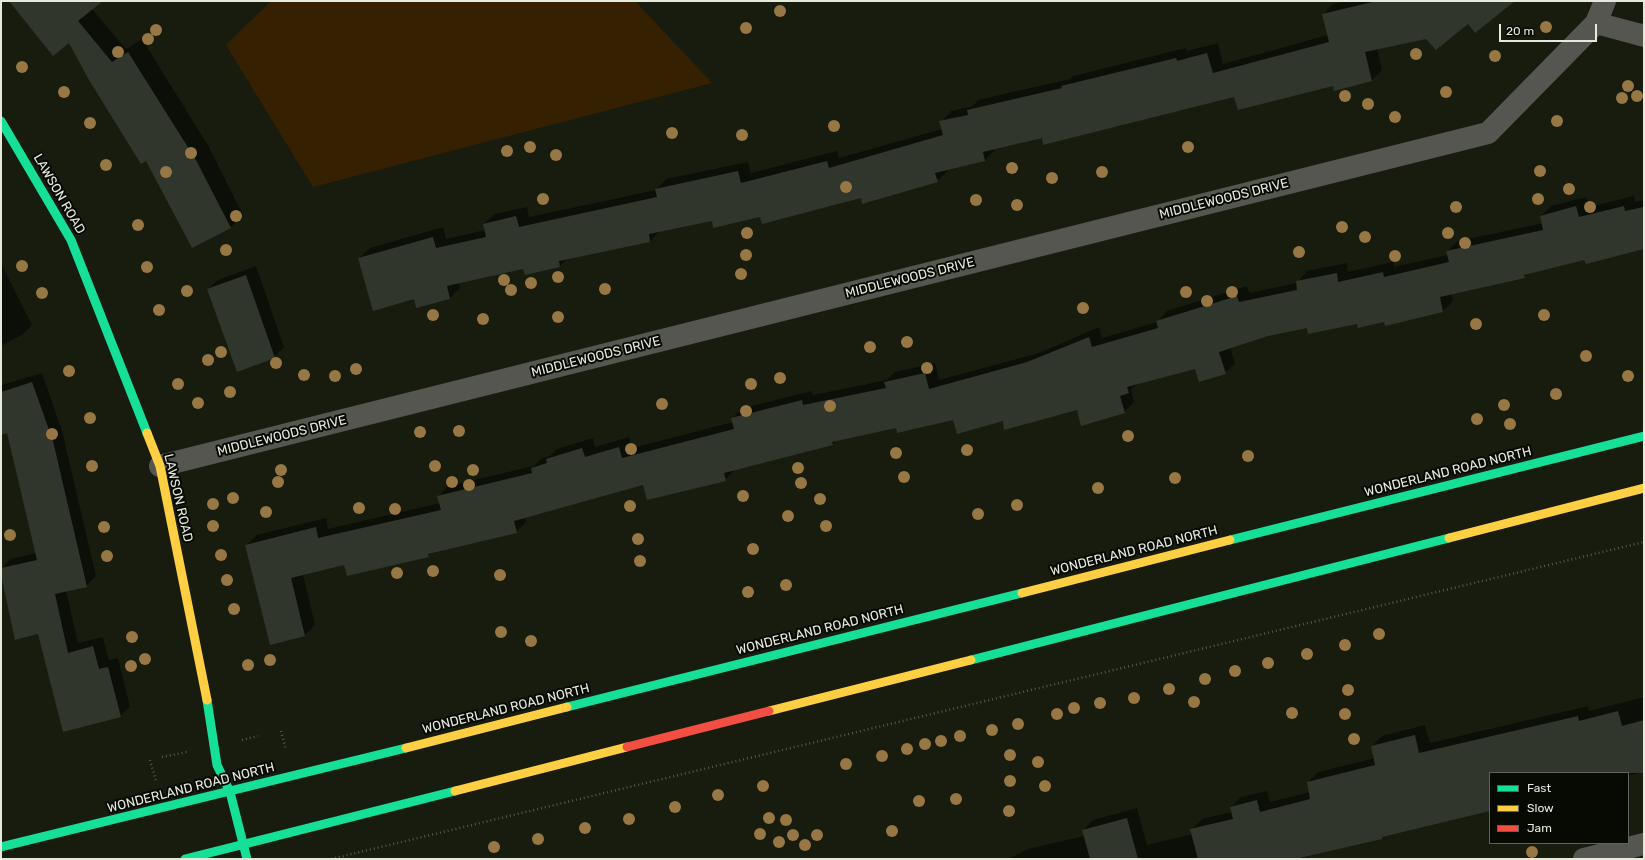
<!DOCTYPE html>
<style>
body{margin:0}
#map{position:relative;width:1645px;height:860px;overflow:hidden;background:#181c0f;font-family:Rubik,sans-serif}
canvas{display:block}
.frame{position:absolute;inset:0;border:2px solid #e5eadc;pointer-events:none}
.legend{position:absolute;left:1489px;top:772px;width:140px;height:72px;box-sizing:border-box;background:#070903;border:1px solid #60635a;margin:0;padding:5px 7px;list-style:none;font-size:12px;color:#e5eadc}
.legend li{display:flex;align-items:center;gap:8px;height:20px}
.legend b{width:20px;border:1px solid #60635a}
.scale{position:absolute;left:1499px;top:24px;width:98px;height:18px;box-sizing:border-box;border:2px solid #e5eadc;border-top:0;padding-left:5px;font-size:12px;line-height:14px;white-space:nowrap;color:#e5eadc;-webkit-text-stroke:3px #070903;paint-order:stroke}
</style>
<div id="map">
<canvas width="1645" height="860"></canvas>
<div class="frame"></div>
<ul class="legend">
<li><b style="height:5px;background:#16e098"></b>Fast</li>
<li><b style="height:5px;background:#ffcf43"></b>Slow</li>
<li><b style="height:5px;background:#f24e42"></b>Jam</li>
</ul>
<div class="scale">20 m</div>
</div>
<script>
const context = document.querySelector('canvas').getContext('2d');
context.lineJoin = 'round';
function paint(path, color) {
  context.fillStyle = color;
  context.fill(path, 'evenodd');
}
function toPath(rows) {
  const path = new Path2D();
  for (const r of rows) {
    path.moveTo(r[0], r[1]);
    for (let i = 2; i < r.length; i += 2) path.lineTo(r[i], r[i + 1]);
  }
  return path;
}
function stroke(path, color, width, dash) {
  context.strokeStyle = color;
  context.lineWidth = width;
  context.lineCap = dash ? 'butt' : 'round';
  context.setLineDash(dash || []);
  context.stroke(path);
}
function label(font, color, halo, rows, align = 'center') {
  context.font = font + ' Rubik,sans-serif';
  context.lineWidth = 4;
  context.setLineDash([]);
  context.textBaseline = 'middle';
  context.strokeStyle = halo;
  context.fillStyle = color;
  for (const [text, x, y, turn = 0] of rows) {
    context.save();
    context.translate(x, y);
    context.rotate((+turn || 0) * Math.PI / 180);
    context.textAlign = isNaN(turn) ? turn : align;
    if (halo) context.strokeText(text, 0, 0);
    context.fillText(text, 0, 0);
    context.restore();
  }
}
const green = toPath([
 [271,1,635,1,712,83,313,187,226,45]
]);
const shadow = toPath([
 [25,1,102,1,92,9,126,49,142,39,209,147,243,215,230,228,147,159,69,42],
 [1346,1,1511,1,1469,23,1426,37,1377,49,1382,70,1371,81,1235,96,994,148,995,150,985,160,947,169,948,171,937,181,761,216,712,219,660,231,650,241,568,258,560,266,525,274,524,268,458,282,460,288,450,298,414,298,359,258,370,248,443,227,446,239,485,230,484,224,494,214,527,207,529,217,656,190,666,179,748,162,751,173,837,151,839,158,942,129,941,122,951,111,973,106,978,100,1070,79,1073,76,1186,48,1187,51,1218,43,1223,64,1328,35,1323,14,1333,4],
 [1634,196,1635,202,1644,200,1644,248,1585,259,1528,273,1524,277,1451,293,1453,301,1443,311,1385,321,1307,327,1268,335,1230,347,1235,363,1225,373,1196,368,1137,384,1131,390,1134,402,1124,412,1077,409,1003,420,954,419,897,427,837,440,833,444,735,469,725,480,643,484,525,517,526,522,516,532,432,552,428,556,345,564,303,574,315,625,305,635,246,545,257,535,326,518,328,529,440,503,438,497,448,486,534,466,542,458,550,456,557,449,593,438,595,447,629,437,632,448,733,422,732,418,743,408,812,391,813,395,887,380,895,372,935,363,939,380,1039,353,1099,327,1102,338,1157,322,1167,311,1247,286,1249,293,1297,283,1307,271,1347,263,1348,272,1393,262,1394,267,1448,255,1447,251,1458,241,1543,223,1541,216,1551,206,1586,197,1589,207],
 [1,263,32,325,22,335,1,346],
 [256,266,284,347,274,357,208,289,218,280],
 [42,373,62,431,96,576,86,586,66,590,78,643,103,637,109,660,118,658,130,707,120,716,39,633,1,570,10,559,37,553,7,432,1,434,1,385],
 [1644,697,1644,772,1628,776,1628,773,1490,773,1490,816,1489,811,1280,859,1008,859,1028,849,1084,836,1083,830,1093,820,1137,808,1147,845,1193,834,1192,829,1202,819,1232,812,1231,807,1241,797,1267,791,1270,802,1310,792,1308,782,1318,772,1375,758,1372,746,1382,736,1425,725,1430,743,1588,706,1589,711]
]);
const building = toPath([
 [9,1,103,1,78,21,112,62,128,52,196,160,231,228,192,248,146,161,141,164,89,80,69,43,53,56],
 [1377,1,1515,1,1475,33,1468,24,1436,50,1426,39,1365,52,1372,81,1334,91,1333,86,1238,110,1234,97,1043,145,1042,138,983,152,985,161,935,173,938,182,862,204,861,198,762,224,760,217,713,228,712,221,649,234,650,242,559,261,560,267,525,275,523,269,447,286,450,299,416,308,414,299,373,311,358,258,433,237,436,248,486,237,483,224,516,216,519,227,657,197,655,189,738,171,741,183,827,161,829,168,943,135,939,121,968,115,967,110,1062,88,1061,86,1176,58,1177,61,1207,53,1213,73,1329,42,1322,14],
 [1576,206,1579,217,1624,206,1625,211,1644,207,1644,249,1586,264,1584,260,1524,275,1525,278,1440,297,1443,312,1385,326,1384,322,1358,328,1357,324,1308,334,1307,328,1268,336,1219,352,1226,374,1199,382,1195,369,1127,387,1129,393,1120,396,1125,413,1081,426,1077,410,1004,430,1003,421,957,434,953,420,897,433,896,428,832,442,833,445,724,473,726,481,647,500,643,485,514,521,517,533,428,554,429,557,347,576,344,565,291,578,305,636,270,645,245,545,316,527,318,538,441,510,437,496,532,473,531,468,547,463,546,459,582,448,585,457,619,447,622,458,734,429,731,418,802,400,803,405,886,388,884,382,925,373,929,389,1027,362,1089,337,1092,347,1158,328,1156,321,1237,296,1239,302,1297,290,1296,281,1337,273,1338,282,1383,272,1384,277,1449,262,1446,251,1543,230,1540,216],
 [246,275,275,358,237,372,207,289],
 [32,382,53,441,87,587,55,594,68,653,93,646,99,669,108,667,121,717,63,732,38,634,15,640,1,575,1,568,37,560,7,433,1,435,1,392],
 [1618,711,1622,726,1644,720,1644,773,1490,773,1490,811,1382,837,1382,839,1295,859,1198,859,1190,829,1233,819,1230,807,1257,800,1260,812,1310,799,1307,782,1375,765,1371,746,1415,735,1419,753,1578,716,1579,721],
 [1127,818,1138,859,1090,859,1082,830]
]);
const path = toPath([
 [281,731,286,750],
 [242,740,258,736],
 [162,757,187,752],
 [150,760,156,781],
 [331,859,1644,542]
]);
const street = toPath([
 [1596,23,1644,36],
 [160,466,1488,133,1596,23,1605,1],
 [1584,859,1644,844]
]);
const fast = toPath([
 [1,121,71,240,147,433],
 [1230,540,1644,436],
 [971,660,1449,538],
 [207,700,217,765,230,792,247,859],
 [567,707,1022,593],
 [1,847,406,748],
 [185,859,455,791]
]);
const slow = toPath([
 [147,433,160,466,207,700],
 [1449,538,1644,488],
 [1022,593,1230,540],
 [769,711,971,660],
 [406,748,567,707],
 [455,791,627,747]
]);
const jam = toPath([
 [627,747,769,711]
]);
const trees = [
 [780,11],
 [1546,27],
 [746,28],
 [156,30],
 [148,39],
 [118,52],
 [1416,54],
 [1495,56],
 [22,67],
 [1628,86],
 [64,92],
 [1446,92],
 [1345,96],
 [1637,96],
 [1622,98],
 [1368,104],
 [1395,117],
 [1557,121],
 [90,123],
 [834,126],
 [672,133],
 [742,135],
 [530,147],
 [1188,147],
 [507,151],
 [191,153],
 [556,155],
 [106,165],
 [1012,168],
 [1540,171],
 [166,172],
 [1102,172],
 [1052,178],
 [846,187],
 [1569,189],
 [543,199],
 [1538,199],
 [976,200],
 [1017,205],
 [1456,207],
 [1590,207],
 [236,216],
 [138,225],
 [1342,227],
 [747,233],
 [1448,233],
 [1365,237],
 [1465,243],
 [226,250],
 [1299,252],
 [746,255],
 [1395,256],
 [22,266],
 [147,267],
 [741,274],
 [558,277],
 [504,280],
 [531,283],
 [605,289],
 [511,290],
 [187,291],
 [1186,292],
 [1232,292],
 [42,293],
 [1207,301],
 [1083,308],
 [159,310],
 [433,315],
 [1544,315],
 [558,317],
 [483,319],
 [1476,324],
 [907,342],
 [870,347],
 [221,352],
 [1586,356],
 [208,360],
 [276,363],
 [927,368],
 [356,369],
 [69,371],
 [304,375],
 [335,376],
 [1628,376],
 [780,378],
 [178,384],
 [751,384],
 [230,392],
 [1556,394],
 [198,403],
 [662,404],
 [1504,405],
 [830,406],
 [746,411],
 [90,418],
 [1477,419],
 [1510,424],
 [459,431],
 [420,432],
 [52,434],
 [1128,436],
 [631,449],
 [967,450],
 [896,453],
 [1248,456],
 [92,466],
 [435,466],
 [798,468],
 [281,470],
 [473,470],
 [904,477],
 [1175,478],
 [278,482],
 [452,482],
 [801,483],
 [469,485],
 [1098,488],
 [743,496],
 [233,498],
 [820,499],
 [213,504],
 [1017,505],
 [630,506],
 [359,508],
 [395,509],
 [266,512],
 [978,514],
 [788,516],
 [213,526],
 [826,526],
 [104,527],
 [10,535],
 [638,539],
 [753,549],
 [221,555],
 [107,556],
 [640,561],
 [433,571],
 [397,573],
 [500,575],
 [227,580],
 [786,585],
 [748,592],
 [234,609],
 [501,632],
 [1379,634],
 [132,637],
 [531,641],
 [1345,645],
 [1307,654],
 [145,659],
 [270,660],
 [1268,663],
 [248,665],
 [131,666],
 [1235,671],
 [1205,679],
 [1169,689],
 [1348,690],
 [1134,698],
 [1194,702],
 [1100,703],
 [1074,708],
 [1292,713],
 [1057,714],
 [1345,714],
 [1018,724],
 [992,730],
 [960,736],
 [1354,739],
 [941,741],
 [925,744],
 [907,749],
 [1010,755],
 [882,756],
 [1038,762],
 [846,764],
 [1010,781],
 [763,786],
 [1045,786],
 [718,795],
 [956,799],
 [919,801],
 [675,807],
 [1009,811],
 [769,818],
 [629,819],
 [786,820],
 [585,828],
 [892,831],
 [760,834],
 [793,835],
 [817,835],
 [538,839],
 [779,842],
 [805,845],
 [494,847],
 [1532,852]
];
const streetNames = [
 ["LAWSON ROAD",59,194,60],
 ["MIDDLEWOODS DRIVE",1224,199,-14],
 ["MIDDLEWOODS DRIVE",910,278,-14],
 ["MIDDLEWOODS DRIVE",596,357,-14],
 ["MIDDLEWOODS DRIVE",282,436,-14],
 ["WONDERLAND ROAD NORTH",1448,472,-14],
 ["LAWSON ROAD",178,498,77],
 ["WONDERLAND ROAD NORTH",1134,551,-14],
 ["WONDERLAND ROAD NORTH",820,630,-14],
 ["WONDERLAND ROAD NORTH",506,709,-14],
 ["WONDERLAND ROAD NORTH",191,788,-14]
];
paint(green, '#352102');
paint(shadow, '#0007');
paint(building, '#30362c');
stroke(path, '#565750', 2.5, [1, 3]);
stroke(street, '#555650', 22);
stroke(fast, '#16e098', 9);
stroke(slow, '#ffcf43', 9);
stroke(jam, '#f24e42', 9);
context.fillStyle = '#977743';
for (const [x, y] of trees) {
  context.beginPath();
  context.arc(x, y, 6, 0, 2 * Math.PI);
  context.fill();
}
label('13px', '#e5eadc', '#070903', streetNames);
</script>
